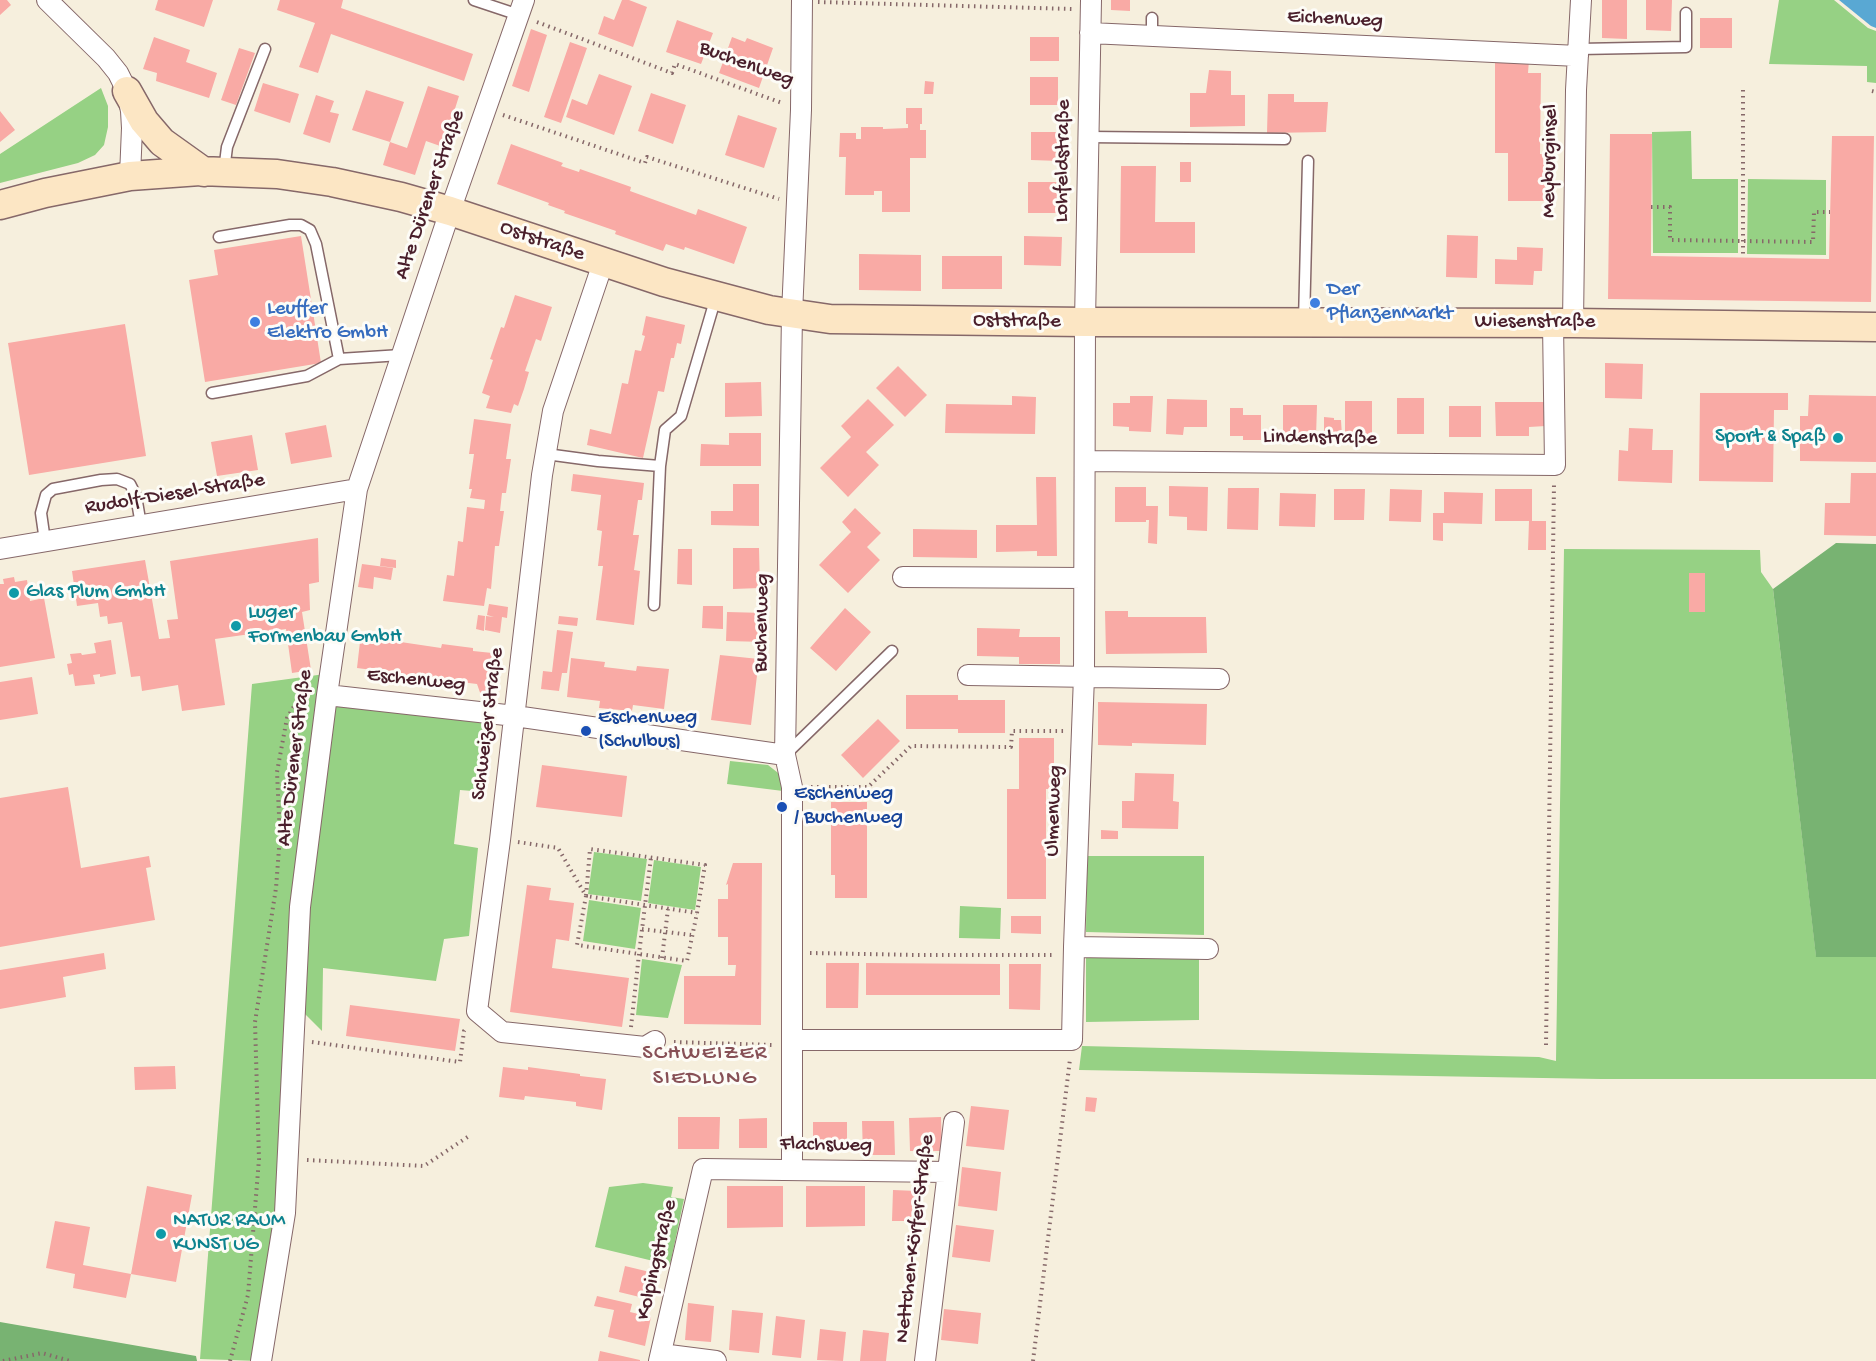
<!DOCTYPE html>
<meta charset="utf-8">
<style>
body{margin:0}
canvas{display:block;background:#f6efdd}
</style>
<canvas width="1876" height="1361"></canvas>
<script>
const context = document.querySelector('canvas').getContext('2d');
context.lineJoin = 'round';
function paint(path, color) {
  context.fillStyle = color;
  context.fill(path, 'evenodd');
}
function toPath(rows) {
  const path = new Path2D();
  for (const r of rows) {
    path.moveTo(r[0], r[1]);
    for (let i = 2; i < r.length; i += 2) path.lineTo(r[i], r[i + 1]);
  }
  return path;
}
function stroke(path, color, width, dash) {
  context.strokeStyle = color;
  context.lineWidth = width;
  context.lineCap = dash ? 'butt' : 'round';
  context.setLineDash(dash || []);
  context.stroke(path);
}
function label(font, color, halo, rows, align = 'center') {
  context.font = font + ' "Gochi Hand",sans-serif';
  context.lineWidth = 6;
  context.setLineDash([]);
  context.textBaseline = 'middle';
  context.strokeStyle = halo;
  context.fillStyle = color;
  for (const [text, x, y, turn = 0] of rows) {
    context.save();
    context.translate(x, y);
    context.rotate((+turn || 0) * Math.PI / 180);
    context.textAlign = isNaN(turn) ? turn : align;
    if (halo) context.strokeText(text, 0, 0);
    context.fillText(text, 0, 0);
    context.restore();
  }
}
const green = toPath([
 [1779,0,1834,0,1868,28,1876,31,1876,83,1867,82,1867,66,1769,64],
 [101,88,108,106,108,127,104,145,95,155,78,163,0,183,0,154],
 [1691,131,1692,179,1738,179,1738,253,1653,253,1652,132],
 [1748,179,1826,180,1826,255,1747,254],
 [1564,549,1760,550,1761,572,1773,589,1816,956,1876,957,1876,1079,1601,1079,1079,1070,1082,1046,1539,1057,1556,1061],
 [325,674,280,1215,259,1361,200,1359,252,684],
 [335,701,495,721,485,792,460,790,454,844,478,848,469,936,444,939,436,981,323,968,322,1031,301,1010,307,909],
 [730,761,768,765,782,776,783,791,727,784],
 [594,852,647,859,641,901,588,894],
 [1087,856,1204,856,1204,935,1086,932],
 [654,860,701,867,695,910,648,903],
 [589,900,641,908,635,949,583,941],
 [960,906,1001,908,1000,939,959,938],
 [1086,954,1199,955,1199,1020,1086,1022],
 [642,959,682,965,668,1018,636,1015],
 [643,1183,673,1187,671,1197,684,1199,670,1265,595,1247,609,1187]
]);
const forest = toPath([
 [1836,543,1876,544,1876,957,1816,957,1773,589],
 [0,1322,196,1356,197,1361,0,1361]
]);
const water = toPath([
 [1839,0,1876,0,1876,28,1871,26]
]);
const building = toPath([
 [0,0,7,0,11,5,0,15],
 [158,0,213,0,204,27,155,10],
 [280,0,343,0,341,8,473,54,464,81,331,34,318,73,299,67,315,23,277,10],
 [622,0,629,0,647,7,633,47,598,34,604,16,614,20],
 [1111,0,1130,0,1130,11,1111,10],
 [1602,0,1627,0,1627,39,1602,38],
 [1646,0,1672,0,1671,31,1646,30],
 [1700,18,1732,18,1732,48,1700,48],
 [677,20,713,33,701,64,666,52],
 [531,29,547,35,529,92,512,86],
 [154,37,190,50,186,62,217,73,209,98,156,81,157,73,143,69],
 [732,37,745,42,747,38,773,48,759,88,719,73],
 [1030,37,1059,37,1059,61,1030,61],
 [570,42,587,48,561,123,544,117],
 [239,48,255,53,236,105,221,100],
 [1495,60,1529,60,1528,73,1541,73,1540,154,1549,154,1549,201,1508,201,1508,153,1495,153],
 [1209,70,1231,71,1231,95,1245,95,1245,126,1190,127,1190,93,1206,93],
 [599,74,632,86,614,135,566,117,572,99,587,105],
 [1030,77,1058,77,1058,105,1030,105],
 [925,81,934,82,933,94,924,94],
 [263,83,299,94,290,123,254,111],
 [428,86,459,96,443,147,426,141,415,175,383,165,390,142,407,148],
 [366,90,404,102,390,142,352,130],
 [651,93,686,105,673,144,638,131],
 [1268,94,1294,94,1294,102,1328,102,1326,132,1267,133],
 [316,95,334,101,330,112,339,114,330,143,303,134],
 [906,108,922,108,922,124,920,124,920,130,926,130,926,158,910,158,910,212,882,212,882,191,874,191,874,195,845,195,846,157,839,157,840,133,856,133,856,139,861,139,861,127,883,127,883,129,908,128,908,124,906,124],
 [0,111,15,130,0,142],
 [738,115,777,128,764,168,725,155],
 [1031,132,1060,132,1060,161,1031,160],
 [1610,134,1652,134,1651,256,1829,259,1832,136,1874,136,1871,302,1608,299],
 [511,144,563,163,561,166,579,172,580,169,631,187,630,191,696,215,698,209,747,227,734,264,685,247,684,250,666,244,663,251,615,234,616,231,564,213,565,211,548,205,549,203,497,184],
 [1180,162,1191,162,1191,182,1180,182],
 [1121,166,1156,166,1155,222,1195,222,1195,253,1120,253],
 [1028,182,1061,182,1061,213,1028,213],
 [1447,235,1478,236,1477,278,1446,277],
 [301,236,321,363,205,382,189,280,218,275,214,250],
 [1024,236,1062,237,1061,266,1024,265],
 [1517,247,1543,248,1542,271,1534,271,1533,285,1495,284,1495,259,1517,260],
 [859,254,921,255,921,291,859,290],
 [942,256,1002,256,1002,289,942,289],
 [515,295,552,307,541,341,536,339,525,371,529,372,524,389,518,406,514,404,511,413,486,408,490,396,482,393,493,360,490,359,501,327,504,328],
 [646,316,685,325,681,344,677,343,674,358,671,358,664,392,658,391,643,458,587,445,590,429,611,434,622,383,628,384,635,350,641,351,645,336,642,335],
 [125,324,146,456,29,475,8,343],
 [1605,363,1643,364,1642,399,1605,398],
 [898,366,927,395,905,417,876,388],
 [761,382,762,416,725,417,725,383],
 [1700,393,1788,393,1788,410,1774,410,1773,482,1699,481],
 [1809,395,1876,396,1876,462,1800,461,1800,416,1808,416],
 [1012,396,1036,397,1035,434,945,433,946,404,1012,405],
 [1130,396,1153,396,1151,432,1129,431,1129,427,1113,426,1113,403,1130,403],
 [1397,398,1424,398,1424,434,1397,434],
 [868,399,894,425,866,452,879,465,848,497,820,468,851,437,841,426],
 [1167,399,1207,400,1207,427,1184,427,1183,435,1166,434],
 [1345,401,1372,401,1372,436,1345,435],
 [1495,402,1545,402,1546,426,1529,427,1529,436,1496,436],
 [1283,405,1317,405,1316,437,1283,436],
 [1449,406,1481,406,1481,437,1449,437],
 [1230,408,1243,408,1243,415,1261,415,1261,440,1243,440,1243,436,1230,436],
 [1324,417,1334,418,1334,420,1341,420,1342,436,1324,435],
 [474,419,511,424,506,459,511,459,506,493,502,493,500,511,504,511,499,546,495,546,491,589,487,588,484,606,443,601,447,575,454,576,458,541,463,542,467,507,484,509,485,500,470,498,472,489,469,489,474,454,469,454],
 [326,425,332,457,291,464,285,433],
 [1629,428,1653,429,1652,450,1673,450,1672,483,1618,481,1619,450,1628,451],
 [729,433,761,433,761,466,700,466,701,444,729,445],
 [252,435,258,470,217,476,211,442],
 [1851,473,1876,473,1876,536,1824,535,1825,503,1850,503],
 [573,474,644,483,642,500,638,500,633,535,639,535,634,570,640,571,634,625,596,620,603,566,598,566,602,531,597,530,601,495,571,491],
 [1036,477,1056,477,1057,556,1037,556,1037,551,996,552,996,525,1037,525],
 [733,484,759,484,759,526,711,525,711,511,733,511],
 [1169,486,1208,487,1207,531,1187,530,1187,517,1169,516],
 [1115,487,1146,487,1146,506,1158,506,1157,544,1148,543,1149,520,1146,520,1146,522,1115,522],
 [1228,488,1259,488,1258,530,1227,529],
 [1334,489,1365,489,1364,520,1334,520],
 [1390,489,1422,490,1421,522,1389,521],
 [1495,489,1532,489,1532,521,1546,521,1546,550,1528,550,1529,521,1495,521],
 [1444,492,1483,493,1482,524,1443,523,1443,541,1433,540,1433,513,1444,513],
 [1280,493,1316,494,1315,527,1279,526],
 [855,508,881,533,867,547,880,560,848,593,819,565,851,532,842,522],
 [913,529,977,530,977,558,913,557],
 [318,538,319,582,309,584,310,610,302,612,311,670,292,673,286,629,215,639,225,705,182,711,178,685,142,691,140,676,131,677,122,622,108,624,107,616,100,617,98,603,77,606,72,571,145,560,159,639,170,638,167,620,178,619,170,561],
 [733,548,759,548,760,588,733,589],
 [678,549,692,549,692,585,677,584],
 [381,558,396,560,396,568,380,566],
 [362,564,393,568,391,580,374,577,373,589,358,587],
 [1689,573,1705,573,1705,612,1689,612],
 [14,577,15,582,27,580,30,601,44,598,55,658,0,667,0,584,4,584,3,579],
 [489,604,508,607,507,618,502,617,500,633,485,630,486,616,494,617,487,615],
 [703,606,723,606,723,629,702,628],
 [845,608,871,632,836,671,810,648],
 [1105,611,1128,611,1128,617,1206,617,1207,653,1106,654],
 [727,612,766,613,766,642,726,641],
 [478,615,485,616,484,631,476,629],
 [559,616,578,618,577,626,558,624],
 [977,628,1020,629,1019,637,1060,637,1060,664,1019,664,1019,657,977,656],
 [557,630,573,632,567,673,562,673,559,691,541,689,543,671,552,672],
 [361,633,395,637,394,641,441,648,442,644,473,648,473,651,502,654,496,703,483,701,477,684,436,679,436,684,388,677,388,672,357,668],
 [111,640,116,674,100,677,100,674,93,675,95,684,75,686,73,674,69,675,67,664,72,663,70,654,81,653,82,655,96,653,94,643],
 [720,655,759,659,751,725,711,720],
 [571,658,605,662,604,667,621,669,636,671,637,666,669,669,664,709,633,705,632,711,599,708,600,701,567,697],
 [32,677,38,714,0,720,0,682],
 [906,695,958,695,958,700,1005,700,1005,733,958,733,958,729,906,729],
 [1098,702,1207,704,1206,745,1132,743,1132,746,1098,745],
 [878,719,900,741,863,778,841,755],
 [1019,738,1054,738,1054,789,1046,789,1046,899,1007,899,1007,789,1019,789],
 [542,765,627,776,622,817,536,807],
 [1135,773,1174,774,1173,801,1179,802,1178,829,1122,828,1122,801,1134,801],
 [68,787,81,868,149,856,151,867,146,868,155,920,0,947,0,798],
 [831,802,867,802,867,898,835,898,835,875,831,875],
 [1101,830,1118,831,1118,839,1101,839],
 [733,863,762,863,761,1025,684,1024,684,976,735,976,736,965,728,965,728,937,718,937,718,899,728,899,728,884,726,885],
 [527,885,551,888,549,900,574,903,569,941,556,939,552,968,629,978,622,1027,510,1012],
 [1011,916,1041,916,1041,934,1011,933],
 [104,953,106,969,63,977,66,997,0,1009,0,970],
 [826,963,859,963,858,1008,826,1008],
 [866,963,1000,964,1000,995,866,995],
 [1009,964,1041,964,1040,1010,1009,1009],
 [350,1005,460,1019,455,1051,346,1036],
 [175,1066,176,1089,135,1090,134,1067],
 [503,1067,528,1070,528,1067,580,1074,580,1076,606,1079,602,1110,576,1106,576,1102,525,1096,524,1100,499,1097],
 [1086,1097,1097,1098,1095,1112,1085,1111],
 [971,1106,1009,1110,1004,1150,966,1146],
 [678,1117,720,1117,719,1149,678,1149],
 [941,1117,942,1151,910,1151,909,1118],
 [767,1118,767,1148,739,1148,739,1119],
 [862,1121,894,1121,895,1155,863,1155],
 [813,1122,847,1122,847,1149,813,1150],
 [962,1167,1001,1172,997,1211,958,1206],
 [147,1186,192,1195,176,1282,131,1274],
 [727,1186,783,1186,783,1227,727,1228],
 [806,1186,865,1186,865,1226,806,1227],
 [893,1190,917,1191,917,1221,892,1221],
 [55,1221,90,1227,83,1265,131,1274,126,1298,73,1288,75,1274,46,1268],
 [956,1225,994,1230,990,1262,952,1257],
 [625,1266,658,1274,652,1300,619,1292],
 [597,1296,632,1304,630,1312,651,1317,645,1346,608,1337,614,1310,594,1306],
 [688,1303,714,1306,711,1342,685,1340],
 [944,1309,981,1313,978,1344,941,1340],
 [732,1310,763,1313,759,1353,729,1350],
 [776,1316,805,1320,801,1358,772,1355],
 [820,1329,846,1332,843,1361,817,1360],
 [863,1330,889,1333,886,1361,860,1361],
 [600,1351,640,1360,640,1361,598,1361]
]);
const path = toPath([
 [818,2,1072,9],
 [537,22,672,73,675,64,782,103],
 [1743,90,1743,257],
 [1872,91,1876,92],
 [503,115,645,163,647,157,779,199],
 [1651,207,1670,207,1670,240,1813,242,1814,212,1830,212],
 [811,787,868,787,911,746,1011,747,1012,731,1065,731],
 [518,842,558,848,586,896,577,945,687,961,697,913,705,865,590,849,586,896,697,913],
 [642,929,691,935],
 [810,953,918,955,1055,955],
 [662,958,668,909],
 [631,1027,639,954,651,857],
 [312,1042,460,1062,464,1031,467,1027],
 [674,1042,774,1045],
 [1546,1045,1554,484],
 [307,1160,424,1166,469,1136],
 [3,1361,42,1353,70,1361],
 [230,1361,248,1295,259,1159,255,1022,276,888,280,836,277,772,287,718,299,698,307,697],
 [1033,1361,1070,1059]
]);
const lane = toPath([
 [474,0,519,15],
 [1152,35,1152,18],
 [1579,49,1686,47,1686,13],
 [1088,137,1285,139],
 [224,171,227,147,265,49],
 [219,237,290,225,301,225,310,230,316,244,339,359,401,355],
 [1304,322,1308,161],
 [212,393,307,376,339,359],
 [546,454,598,461,660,466],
 [45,541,41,513,46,495,53,489,101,480,117,479,130,484,136,496,141,525],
 [654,605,660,466,665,430,681,416,716,297],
 [785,755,892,651]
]);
const street = toPath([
 [47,0,106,58,118,73,127,91,131,111,132,128,130,176],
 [1090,33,1578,56],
 [603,263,553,411,542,475,500,840,477,1011,502,1032,645,1047,655,1041],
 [1573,323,1576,90,1581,0],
 [1085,461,1555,465,1553,323],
 [0,549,357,489],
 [903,577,1084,578],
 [968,675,1219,679],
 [327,695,515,716,785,755],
 [1074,947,1208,949],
 [793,1040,1072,1040,1074,947,1084,676,1085,322,1091,0],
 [792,1169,792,787,785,755,792,314,801,110,802,0],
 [661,1354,716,1361],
 [261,1361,285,1213,300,907,327,695,357,489,450,211,524,0],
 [659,1361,703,1169,947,1172],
 [925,1361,954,1122]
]);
const secondary = toPath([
 [127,91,144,121,162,142,204,172],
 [0,205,45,193,130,176,200,171,277,174,332,182,401,197,450,211,664,282,769,310,830,319,1085,322,1573,323,1876,327]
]);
const markers = [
 [1315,303,6,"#3f7fe0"],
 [255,322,6,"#3f7fe0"],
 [1838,438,6,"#0f9aa8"],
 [14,593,6,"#0f9aa8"],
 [236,626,6,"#0f9aa8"],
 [586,731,6,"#1a4fb4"],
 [782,807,6,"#1a4fb4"],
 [161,1234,6,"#0f9aa8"]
];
const streetNames = [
 ["Eichenweg",1335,20,3],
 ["Buchenweg",746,65,20],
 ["Lohfeldstraße",1064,161,-89],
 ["Meyburginsel",1551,161,-89],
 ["Alte Dürener Straße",431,195,-71],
 ["Oststraße",542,242,19],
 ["Oststraße",1017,322,1],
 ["Wiesenstraße",1535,323],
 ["Lindenstraße",1320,439,1],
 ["Rudolf-Diesel-Straße",175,495,-9],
 ["Buchenweg",763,623,-89],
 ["Eschenweg",416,681,6],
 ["Schweizer Straße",489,724,-83],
 ["Alte Dürener Straße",296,758,-83],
 ["Ulmenweg",1055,811,-88],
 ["Flachsweg",826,1146,1],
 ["Nettchen-Körfer-Straße",916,1239,-83],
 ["Kolpingstraße",658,1260,-77]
];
const shopNames = [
 ["Der",1327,291],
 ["PflanzenMarkt",1327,315],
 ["Leuffer",267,310],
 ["Elektro GmbH",267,334]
];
const cultureNames = [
 ["Sport & Spaß",1826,438,"right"],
 ["Glas Plum GmbH",26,593],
 ["Luger",248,614],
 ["Formenbau GmbH",248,638],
 ["NATUR RAUM",173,1222],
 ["KUNST UG",173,1246]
];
const transitNames = [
 ["Eschenweg",598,719],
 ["(Schulbus)",598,743],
 ["Eschenweg",794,795],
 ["/ Buchenweg",794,819]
];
const neighbourhoodNames = [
 ["SCHWEIZER",705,1055],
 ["SIEDLUNG",705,1080]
];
paint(green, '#96d184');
paint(forest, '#78b372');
paint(water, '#59a8d3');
paint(building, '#f9aaa5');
stroke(lane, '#866869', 13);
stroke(street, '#866869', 22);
stroke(secondary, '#866869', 31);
stroke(path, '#866869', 4, [1.5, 4.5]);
stroke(lane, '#fff', 10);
stroke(street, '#fff', 20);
stroke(secondary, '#fce6c4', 28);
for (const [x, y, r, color] of markers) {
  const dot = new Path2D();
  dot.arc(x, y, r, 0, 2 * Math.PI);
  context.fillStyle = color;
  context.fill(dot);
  stroke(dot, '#fdfcf7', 2);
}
label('21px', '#4a1f2b', '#fdfcf7', streetNames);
label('21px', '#366cbe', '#fdfcf7', shopNames, 'left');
label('21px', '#0d838f', '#fdfcf7', cultureNames, 'left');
label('21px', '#164399', '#fdfcf7', transitNames, 'left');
context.letterSpacing = '1.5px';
label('22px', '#875056', '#fdfcf7', neighbourhoodNames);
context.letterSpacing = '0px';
</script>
